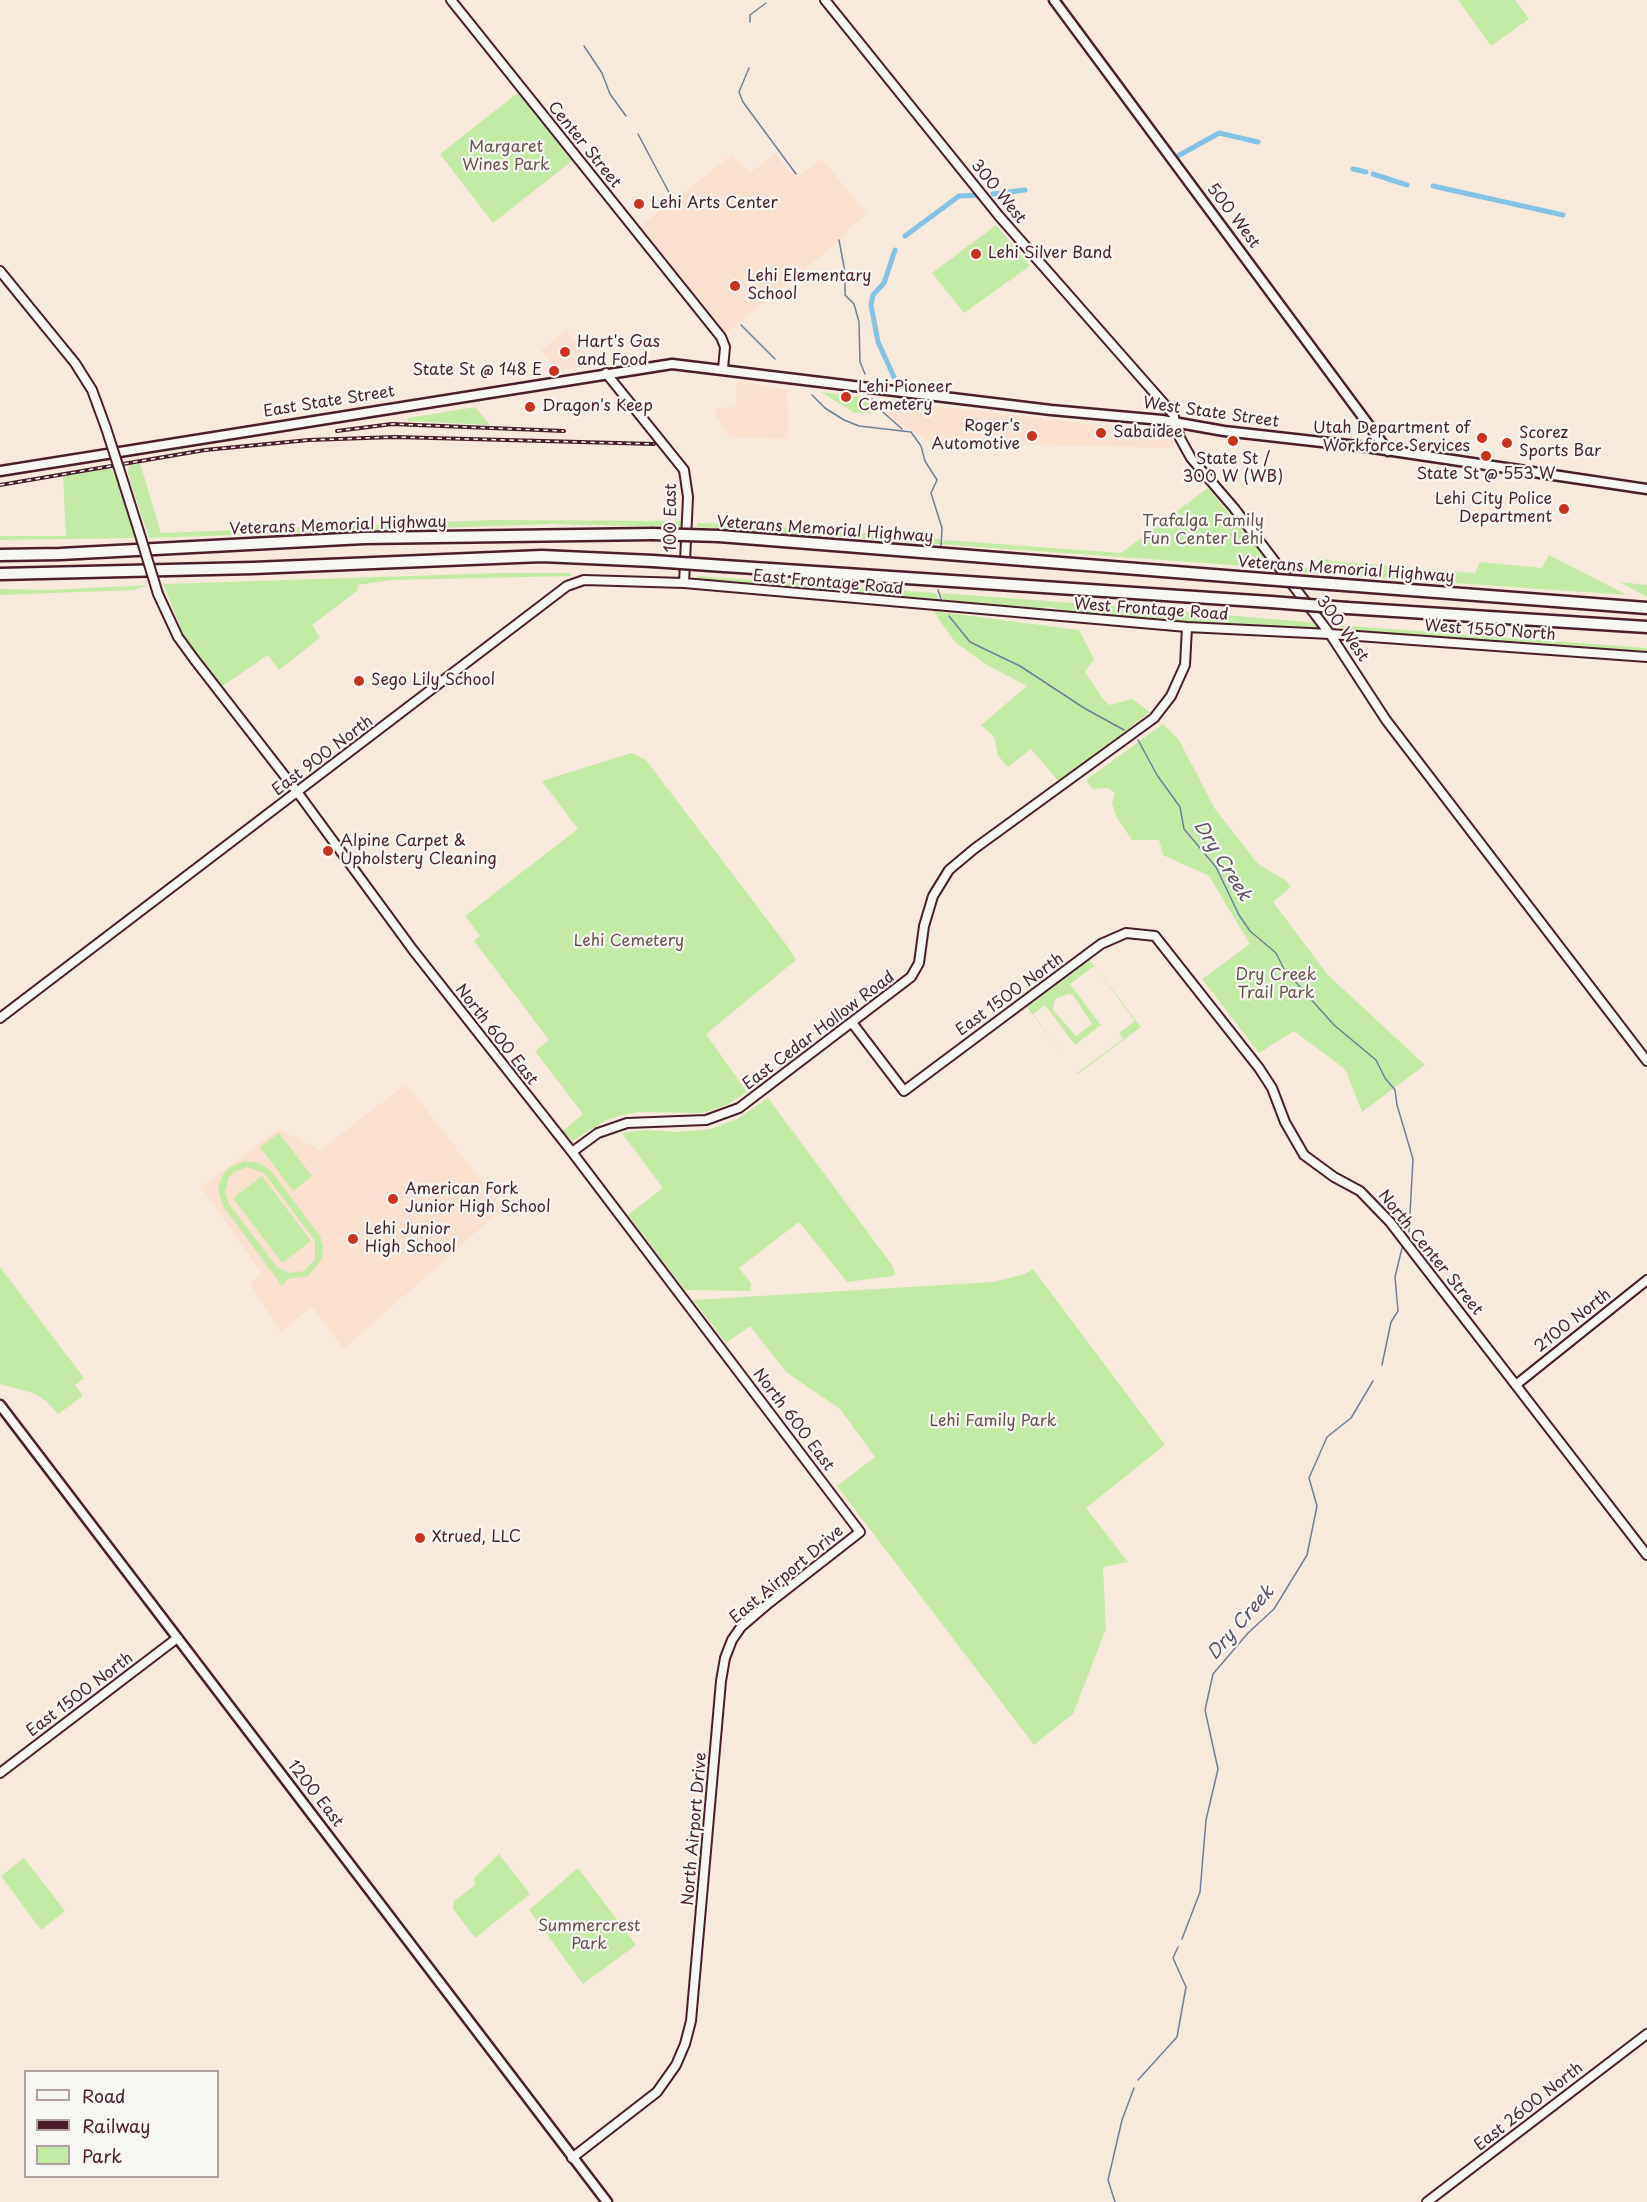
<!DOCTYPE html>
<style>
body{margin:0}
#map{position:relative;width:1647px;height:2202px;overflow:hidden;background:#f8e9dd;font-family:"Playpen Sans",sans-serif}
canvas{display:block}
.legend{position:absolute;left:24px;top:2070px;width:195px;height:108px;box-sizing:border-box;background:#f6f6f2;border:2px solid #b1a0a2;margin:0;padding:8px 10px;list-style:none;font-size:18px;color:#4a1f2b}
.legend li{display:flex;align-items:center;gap:12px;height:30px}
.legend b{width:30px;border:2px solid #b1a0a2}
</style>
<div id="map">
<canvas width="1647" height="2202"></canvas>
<ul class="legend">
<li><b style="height:8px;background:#f6f6f2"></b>Road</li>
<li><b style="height:8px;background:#4a1f2b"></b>Railway</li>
<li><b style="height:16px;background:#c3eba6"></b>Park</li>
</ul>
</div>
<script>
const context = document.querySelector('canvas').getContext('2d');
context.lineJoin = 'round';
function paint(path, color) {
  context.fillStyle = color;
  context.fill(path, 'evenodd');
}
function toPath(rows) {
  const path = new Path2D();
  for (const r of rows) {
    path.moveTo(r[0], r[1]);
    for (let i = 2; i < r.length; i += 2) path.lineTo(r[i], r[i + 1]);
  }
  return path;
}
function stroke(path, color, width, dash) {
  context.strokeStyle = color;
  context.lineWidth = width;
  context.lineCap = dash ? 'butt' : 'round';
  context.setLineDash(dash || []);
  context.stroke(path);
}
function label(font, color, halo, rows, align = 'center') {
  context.font = font + ' "Playpen Sans",sans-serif';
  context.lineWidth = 4.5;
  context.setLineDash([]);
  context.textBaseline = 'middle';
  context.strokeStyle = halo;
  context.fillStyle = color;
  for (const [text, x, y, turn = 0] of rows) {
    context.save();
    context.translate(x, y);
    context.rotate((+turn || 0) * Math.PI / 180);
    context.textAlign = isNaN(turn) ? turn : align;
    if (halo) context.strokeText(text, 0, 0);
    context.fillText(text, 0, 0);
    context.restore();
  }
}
const built = toPath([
 [775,154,796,178,822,159,867,214,847,230,843,238,726,333,638,228,732,155,750,173],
 [566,330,590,360,589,364,556,370,541,350],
 [737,381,787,390,788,437,785,439,729,437,714,412,718,408,736,407],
 [880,400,1169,433,1176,448,930,442,893,419,881,407],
 [406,1084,503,1208,344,1349,312,1307,280,1332,250,1283,262,1274,201,1187,279,1129,320,1150]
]);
const green = toPath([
 [1458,0,1515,0,1529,19,1491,46],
 [519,92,572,161,493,223,440,154],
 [996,225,1030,266,964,313,932,273],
 [821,392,870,398,876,413,854,413],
 [475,407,490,425,408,421,408,418],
 [140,463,161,533,492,520,683,521,683,527,552,524,149,538,128,474,129,465],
 [109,468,120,480,135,538,0,540,0,536,66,536,63,476],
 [1208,488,1274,568,697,527,697,523,735,524,940,539,943,543,944,540,1121,553],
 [1549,555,1627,595,1323,574,1295,572,1291,568,1318,568,1319,557,1332,561,1475,573,1480,562,1542,568],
 [502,573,571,573,571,576,391,580,358,585,357,591,312,625,320,638,279,670,268,655,221,687,184,636,163,584],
 [696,576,936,593,939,600,700,580],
 [1620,582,1647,585,1647,597],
 [149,585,134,590,0,595,0,589,50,590],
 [940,593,1182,611,1318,623,1318,625,1314,631,1085,615,1049,607,1026,609,944,600],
 [933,611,1079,630,1094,659,1085,672,1103,699,1109,705,1132,699,1150,712,1059,782,1031,749,1008,767,998,756,994,737,981,725,1027,686,987,665,955,642],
 [1338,625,1647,648,1647,652,1347,632],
 [1163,724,1179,740,1215,809,1258,864,1285,880,1291,887,1273,902,1328,975,1425,1065,1362,1112,1345,1069,1294,1031,1259,1053,1202,979,1250,944,1209,876,1163,855,1159,840,1132,840,1117,818,1112,803,1115,793,1108,788,1092,789,1086,780],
 [631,753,646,760,788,947,796,960,706,1034,747,1092,727,1105,703,1113,640,1112,623,1115,607,1120,572,1141,563,1131,583,1114,535,1051,549,1040,474,941,480,936,465,916,578,829,542,781],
 [1089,959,1141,1027,1078,1074,1026,1006],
 [1094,966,1135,1021,1119,1033,1123,1039,1077,1073,1033,1014,1045,1005,1075,1045,1101,1025,1070,984],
 [1069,994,1073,995,1092,1024,1076,1036,1053,1010,1055,999],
 [768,1098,892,1265,895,1272,893,1276,847,1282,799,1222,739,1268,751,1283,750,1291,685,1290,628,1215,663,1188,622,1133,647,1130,676,1132,710,1129,737,1119],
 [279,1133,312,1176,293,1191,260,1147],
 [245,1161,259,1163,271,1171,320,1236,323,1246,322,1259,308,1276,287,1279,282,1286,223,1206,218,1190,222,1176,230,1167],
 [247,1167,264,1173,315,1241,315,1259,304,1271,290,1273,277,1267,229,1204,225,1193,229,1177,234,1172],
 [262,1176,311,1241,282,1263,233,1198],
 [0,1267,84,1378,75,1385,83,1396,58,1414,46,1401,33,1393,0,1384],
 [1033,1269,1165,1445,1086,1508,1128,1562,1103,1567,1106,1629,1073,1714,1034,1745,837,1486,875,1457,840,1409,786,1372,750,1326,726,1343,693,1300,993,1282,1025,1274],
 [499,1854,530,1894,475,1938,453,1909,454,1901,475,1885,474,1878],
 [24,1858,65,1911,41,1930,1,1876],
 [578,1868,636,1945,583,1984,529,1910]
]);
const stream = toPath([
 [750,22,750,15,766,3],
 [584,46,602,73,610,94,626,116],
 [749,68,739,92,743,102,796,174],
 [638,134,673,200],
 [839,240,845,272,845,295,854,304,859,322,860,362,865,374],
 [741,325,775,359],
 [812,395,825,408,844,420,859,426,911,432,921,446,925,461,937,480,931,493,942,528,941,547],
 [872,399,875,405,902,429],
 [938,590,942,602],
 [949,616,970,642,1020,666,1084,708,1124,730],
 [1138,740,1157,775,1180,807,1184,829,1216,867,1239,915,1250,931,1276,953,1284,969,1334,1025,1376,1060,1385,1078,1395,1090,1397,1105,1413,1159,1409,1232],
 [1382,1365,1391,1322,1398,1311,1395,1277,1403,1244],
 [1182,1939,1200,1892,1206,1820,1218,1769,1205,1710,1213,1674,1248,1633,1274,1609,1307,1555,1317,1506,1309,1478,1327,1437,1351,1418,1373,1381],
 [1138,2080,1177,2037,1186,1987,1173,1958,1178,1947],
 [1115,2202,1108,2180,1122,2120,1134,2088]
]);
const canal = toPath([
 [1176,157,1219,133,1258,142],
 [1353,169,1366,172],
 [1373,174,1407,185],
 [1433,186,1563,215],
 [993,194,1025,190],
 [905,236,959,196,979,195],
 [894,377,878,342,871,305,873,295,884,283,895,250]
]);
const tertiary = toPath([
 [451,0,721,337,725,347,723,369],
 [825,0,999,216,1173,414,1180,438,1191,458,1234,508,1330,634,1386,720,1647,1061],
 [0,271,75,363,92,390,106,428],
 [606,373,684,470,688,497,684,583],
 [124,484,141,538],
 [158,594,178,637,194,659,298,793,413,950,572,1152,860,1532,769,1603,741,1627,732,1640,725,1658,721,1681,691,2021,685,2044,676,2065,657,2092,572,2158],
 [0,1018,567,586,584,580,684,583,1187,627,1330,634,1647,657],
 [853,1024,904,1091,1101,944,1126,933,1155,936,1259,1068,1272,1088,1285,1122,1304,1155,1334,1177,1360,1191,1390,1222,1647,1555],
 [572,1152,598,1133,627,1123,706,1120,739,1108,911,977,919,963,924,926,933,896,949,870,974,849,1154,718,1171,696,1185,665,1187,627],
 [1517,1384,1647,1280],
 [0,1773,176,1639],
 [1427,2202,1647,2034]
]);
const secondary = toPath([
 [1054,0,1388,451],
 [0,471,672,364,1051,410,1162,420,1224,431,1366,447,1647,489],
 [0,1405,607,2202]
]);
const motorway = toPath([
 [719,536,1264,579],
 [0,555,60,554,364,538,652,534],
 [724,566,1271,602],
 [0,574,253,568,542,556,653,561],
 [1331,584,1647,608],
 [1347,608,1647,627]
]);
const rail = toPath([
 [337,431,392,424,564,431],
 [0,485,205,450,309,440,395,437,654,444]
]);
const tertiaryBridge = toPath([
 [106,428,124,484],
 [141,538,158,594]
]);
const motorwayBridge = toPath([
 [652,534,719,536],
 [653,561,724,566],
 [1264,579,1331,584],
 [1271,602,1347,608]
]);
const markers = [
 [639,204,6,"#c8321e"],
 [976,254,6,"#c8321e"],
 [735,286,6,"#c8321e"],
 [565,352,6,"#c8321e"],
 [554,371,6,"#c8321e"],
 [846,397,6,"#c8321e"],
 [530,407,6,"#c8321e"],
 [1101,433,6,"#c8321e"],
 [1032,436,6,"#c8321e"],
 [1482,438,6,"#c8321e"],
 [1233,441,6,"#c8321e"],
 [1507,443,6,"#c8321e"],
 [1486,456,6,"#c8321e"],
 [1564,509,6,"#c8321e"],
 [359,681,6,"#c8321e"],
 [328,851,6,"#c8321e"],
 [393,1199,6,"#c8321e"],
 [353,1239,6,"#c8321e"],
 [420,1538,6,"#c8321e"]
];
const streetNames = [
 ["Center Street",584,145,51],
 ["300 West",998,192,51],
 ["500 West",1233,216,53],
 ["East State Street",329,402,-9],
 ["West State Street",1211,413,8],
 ["100 East",672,518,-90],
 ["Veterans Memorial Highway",338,526,-2],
 ["Veterans Memorial Highway",825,530,4],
 ["Veterans Memorial Highway",1346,570,4],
 ["East Frontage Road",828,583,5],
 ["West Frontage Road",1151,610,4],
 ["300 West",1342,629,54],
 ["West 1550 North",1490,631,4],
 ["East 900 North",323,756,-37],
 ["East 1500 North",1010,995,-36],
 ["East Cedar Hollow Road",819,1031,-37],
 ["North 600 East",496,1035,52],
 ["North Center Street",1430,1253,51],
 ["2100 North",1573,1321,-38],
 ["North 600 East",793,1420,53],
 ["East Airport Drive",787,1575,-40],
 ["East 1500 North",80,1695,-37],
 ["1200 East",315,1794,52],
 ["North Airport Drive",695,1829,-85],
 ["East 2600 North",1529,2107,-38]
];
const parkNames = [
 ["Margaret",506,148],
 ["Wines Park",506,166],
 ["Trafalga Family",1203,522],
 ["Fun Center Lehi",1203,540],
 ["Lehi Cemetery",629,942],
 ["Dry Creek",1276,976],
 ["Trail Park",1276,994],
 ["Lehi Family Park",993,1422],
 ["Summercrest",589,1927],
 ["Park",589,1945]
];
const poiNames = [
 ["Lehi Arts Center",651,204],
 ["Lehi Silver Band",988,254],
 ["Lehi Elementary",747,277],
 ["School",747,295],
 ["Hart's Gas",577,343],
 ["and Food",577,361],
 ["State St @ 148 E",542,371,"right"],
 ["Lehi Pioneer",858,388],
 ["Cemetery",858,406],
 ["Dragon's Keep",542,407],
 ["Roger's",1020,427,"right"],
 ["Automotive",1020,445,"right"],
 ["Utah Department of",1470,429,"right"],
 ["Workforce Services",1470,447,"right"],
 ["Sabaidee",1113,433],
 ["Scorez",1519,434],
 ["Sports Bar",1519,452],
 ["State St /",1233,460,"center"],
 ["300 W (WB)",1233,478,"center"],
 ["State St @ 553 W",1486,475,"center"],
 ["Lehi City Police",1552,500,"right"],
 ["Department",1552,518,"right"],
 ["Sego Lily School",371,681],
 ["Alpine Carpet &",340,842],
 ["Upholstery Cleaning",340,860],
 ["American Fork",405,1190],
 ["Junior High School",405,1208],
 ["Lehi Junior",365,1230],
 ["High School",365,1248],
 ["Xtrued, LLC",432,1538]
];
const waterNames = [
 ["Dry Creek",1222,861,58],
 ["Dry Creek",1241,1623,-49]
];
paint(built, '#fae0ce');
paint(green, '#c3eba6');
stroke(stream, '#6d819a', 1.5);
stroke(canal, '#84c3e4', 5);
stroke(tertiary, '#4a1f2b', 12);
stroke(secondary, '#4a1f2b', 13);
stroke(motorway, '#4a1f2b', 15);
stroke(tertiary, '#f6f6f2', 8);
stroke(secondary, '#f6f6f2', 8);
stroke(motorway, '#f6f6f2', 10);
stroke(rail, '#4a1f2b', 4);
stroke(rail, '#f6f6f2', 1.5, [4.5]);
stroke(tertiaryBridge, '#4a1f2b', 12, []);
stroke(motorwayBridge, '#4a1f2b', 15, []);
stroke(tertiaryBridge, '#f6f6f2', 8);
stroke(motorwayBridge, '#f6f6f2', 10);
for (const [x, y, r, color] of markers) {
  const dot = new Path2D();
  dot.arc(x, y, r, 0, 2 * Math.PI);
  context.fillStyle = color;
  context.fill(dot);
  stroke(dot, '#f6f6f2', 2);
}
label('16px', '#4a1f2b', '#f6f6f2', streetNames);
label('16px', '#68524a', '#f6f6f2', parkNames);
label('16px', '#4a1f2b', '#f6f6f2', poiNames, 'left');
label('italic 18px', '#5b5062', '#f6f6f2', waterNames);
</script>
